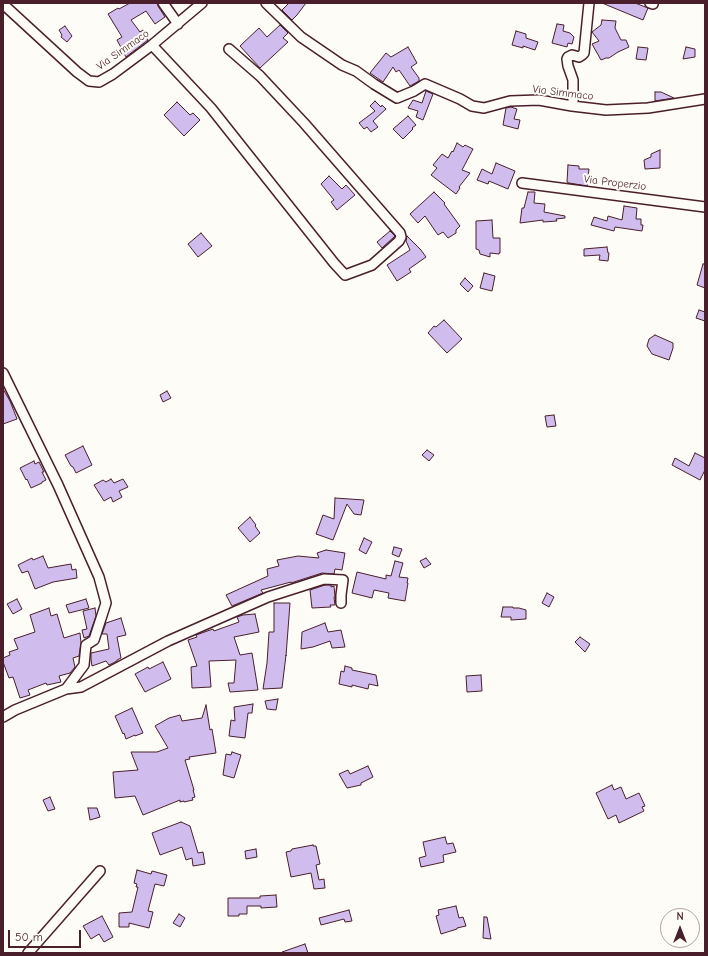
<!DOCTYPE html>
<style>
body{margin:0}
#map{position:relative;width:708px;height:956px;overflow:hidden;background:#fdfcf7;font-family:"Comic Neue",sans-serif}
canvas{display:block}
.frame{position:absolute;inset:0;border:4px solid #4a1f2b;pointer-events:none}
.north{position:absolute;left:660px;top:908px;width:40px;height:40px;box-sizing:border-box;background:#fdfcf7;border:1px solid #b5a4a5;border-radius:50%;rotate:0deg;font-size:11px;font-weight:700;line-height:16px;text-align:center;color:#4a1f2b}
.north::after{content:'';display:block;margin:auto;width:14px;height:18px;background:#4a1f2b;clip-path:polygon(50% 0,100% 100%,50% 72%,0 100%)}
.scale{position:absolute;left:8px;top:930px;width:73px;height:18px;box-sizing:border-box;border:2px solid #4a1f2b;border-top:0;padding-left:5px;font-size:12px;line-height:14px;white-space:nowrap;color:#4a1f2b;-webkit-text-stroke:3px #fdfcf7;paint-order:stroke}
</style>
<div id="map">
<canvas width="708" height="956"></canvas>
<div class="frame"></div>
<div class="north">N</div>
<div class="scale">50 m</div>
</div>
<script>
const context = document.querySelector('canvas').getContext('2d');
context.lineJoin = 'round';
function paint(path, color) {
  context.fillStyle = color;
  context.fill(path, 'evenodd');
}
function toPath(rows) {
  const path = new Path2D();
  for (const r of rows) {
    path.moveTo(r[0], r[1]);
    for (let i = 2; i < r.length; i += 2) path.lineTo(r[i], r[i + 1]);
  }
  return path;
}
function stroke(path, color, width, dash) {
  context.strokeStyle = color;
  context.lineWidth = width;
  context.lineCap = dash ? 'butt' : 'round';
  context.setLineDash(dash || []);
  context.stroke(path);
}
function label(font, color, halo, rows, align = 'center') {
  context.font = font + ' "Comic Neue",sans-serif';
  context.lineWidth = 4;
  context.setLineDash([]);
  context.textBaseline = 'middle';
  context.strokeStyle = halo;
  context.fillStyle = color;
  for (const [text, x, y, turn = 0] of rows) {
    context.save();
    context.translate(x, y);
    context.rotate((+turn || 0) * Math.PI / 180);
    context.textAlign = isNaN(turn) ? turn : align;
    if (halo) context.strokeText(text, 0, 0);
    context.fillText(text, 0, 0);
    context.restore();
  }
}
const building = toPath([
 [130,3,157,3,158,6,165,17,155,24,146,11,131,20,140,32,143,30,148,40,126,57,117,40,122,37,108,14,118,8,119,9,130,3],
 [289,3,306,3,297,15,292,20,282,10,289,3],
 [602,3,635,3,648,8,643,20,602,3],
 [602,20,616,21,615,28,621,40,626,40,629,47,618,52,609,58,606,58,601,60,592,44,599,41,592,32,601,25,602,20],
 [557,24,564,25,563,31,570,33,574,37,572,44,568,43,567,47,552,43,557,24],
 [280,25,288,33,283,38,288,42,260,68,240,46,259,28,267,37,280,25],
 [65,26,72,36,67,42,61,37,62,35,59,30,65,26],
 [516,31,526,34,526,38,538,42,535,50,523,46,523,48,512,45,516,31],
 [408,47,417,63,411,67,419,78,419,81,410,86,399,70,396,72,393,67,383,82,370,73,386,53,391,57,408,47],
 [638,47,648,48,646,60,636,59,638,47],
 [686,47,695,49,695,57,683,59,686,47],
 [426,91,433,94,423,120,416,117,418,111,408,108,413,100,422,103,426,91],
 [655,92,661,92,674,98,655,101,655,92],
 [375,101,381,107,382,105,386,109,373,121,378,127,371,132,367,127,364,129,359,123,375,111,370,106,375,101],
 [177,102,190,115,193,113,200,120,184,136,164,115,177,102],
 [511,107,517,109,514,119,520,120,518,129,503,125,506,108,511,107],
 [408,116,416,125,412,128,413,129,403,139,393,129,408,116],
 [457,143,463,147,465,145,473,149,462,170,470,173,459,187,460,188,456,194,431,175,437,168,433,165,442,154,448,158,452,151,453,152,457,143],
 [660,150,660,168,645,169,644,160,651,157,651,154,660,150],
 [496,163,515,171,508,189,489,181,488,184,477,180,482,169,492,174,496,163],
 [568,165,579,166,579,169,589,169,587,186,569,183,567,182,568,165],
 [329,176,342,189,346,185,355,195,337,210,331,202,334,200,321,184,329,176],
 [434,192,445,203,444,204,460,226,456,230,456,233,448,238,443,232,438,235,425,216,418,223,410,214,434,192],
 [528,192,535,192,534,203,545,204,544,212,565,216,565,218,556,219,557,221,543,222,543,220,520,223,522,208,524,208,528,192],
 [624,206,637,208,636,219,641,219,641,225,643,225,642,231,615,227,614,231,591,225,594,217,607,221,608,216,622,220,624,206],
 [492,220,493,238,500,238,500,253,499,253,499,254,490,253,490,257,480,254,479,250,476,249,476,221,492,220],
 [390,231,395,236,382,248,377,242,390,231],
 [201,233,212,246,198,257,188,244,201,233],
 [407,236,421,250,426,257,409,269,411,272,397,281,387,265,410,250,406,241,407,236],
 [607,247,608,253,609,253,608,261,599,260,600,255,584,256,584,249,607,247],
 [703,264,705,264,705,288,697,285,703,264],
 [484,273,495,276,492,291,480,288,484,273],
 [465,278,473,286,468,292,460,284,465,278],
 [699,310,705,312,705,321,696,318,699,310],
 [444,320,462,339,447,353,428,333,434,326,436,327,444,320],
 [655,335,673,343,673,348,669,360,652,354,647,346,649,339,655,335],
 [3,389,10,401,17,419,3,424,3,389],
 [167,391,171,398,163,402,160,395,167,391],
 [554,415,556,426,547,427,545,416,554,415],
 [83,446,92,465,76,473,73,467,71,466,65,455,83,446],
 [427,450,434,455,429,461,422,455,427,450],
 [695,453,705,458,705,470,700,480,672,465,675,458,689,466,695,453],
 [34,461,35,464,39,462,44,472,42,472,46,480,42,482,42,483,31,488,27,479,26,480,20,468,34,461],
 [111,479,114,483,123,479,128,487,119,491,122,497,113,502,111,497,104,501,94,485,103,480,106,482,111,479],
 [335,498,364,500,361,515,354,514,347,504,333,540,316,534,323,515,334,519,335,498],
 [250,517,256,525,255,526,260,533,250,542,238,528,250,517],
 [364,538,372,542,366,554,359,550,364,538],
 [394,547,402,549,399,557,392,554,394,547],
 [326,550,345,553,342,570,335,569,334,574,322,573,291,583,291,582,261,590,263,593,232,606,226,595,268,576,267,569,279,566,277,560,298,556,319,558,317,553,326,550],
 [43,556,48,568,71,564,72,570,76,569,77,578,53,582,35,589,28,571,22,573,18,565,32,558,33,560,43,556],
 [426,558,431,564,424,568,420,561,426,558],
 [395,561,403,563,399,577,408,578,407,583,408,583,405,601,388,598,389,593,374,590,372,598,352,593,357,572,386,579,386,575,391,576,395,561],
 [325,585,331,585,331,587,334,586,335,597,334,597,335,605,330,605,331,607,312,608,310,590,325,585],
 [547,593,554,597,549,607,542,603,547,593],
 [17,599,22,609,13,614,7,604,17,599],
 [86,599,89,608,69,613,66,605,86,599],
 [274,603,290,603,286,656,286,655,282,688,263,689,267,663,269,632,274,632,274,603],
 [503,607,513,607,513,608,519,608,526,610,526,619,511,620,511,617,501,617,503,607],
 [49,608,51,616,57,614,64,638,80,633,81,643,79,656,73,658,75,667,70,673,59,676,61,682,47,685,46,683,28,690,30,695,20,698,13,677,9,678,3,662,3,658,10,655,9,652,18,649,14,639,35,632,30,615,49,608],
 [95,608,96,616,89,636,84,638,82,630,87,629,83,611,95,608],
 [255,614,259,632,234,637,240,655,252,653,258,690,230,692,228,683,234,683,236,660,209,661,211,687,192,688,191,667,197,666,188,640,197,637,196,635,213,629,214,631,239,622,237,617,243,615,255,614],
 [121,618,126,635,117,637,121,658,117,660,117,661,109,665,106,661,92,666,91,659,91,653,109,649,107,634,102,634,106,623,121,618],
 [325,623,328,632,341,630,345,647,332,648,330,641,313,647,301,649,302,632,325,623],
 [580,637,590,644,585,652,575,642,580,637],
 [163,662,171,679,145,692,135,674,148,667,149,669,163,662],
 [345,666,352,668,352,670,376,675,378,686,369,684,368,689,352,685,352,687,339,684,341,671,344,672,345,666],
 [481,675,482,691,467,692,466,676,481,675],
 [278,699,276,710,267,709,265,701,278,699],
 [253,704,252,713,248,713,245,738,229,736,231,720,235,721,234,707,253,704],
 [206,705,210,730,212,729,216,753,189,757,190,759,185,760,194,790,193,790,195,797,192,798,193,800,184,802,184,801,180,802,180,800,143,815,135,796,115,798,113,772,138,770,131,752,157,752,168,748,155,726,169,718,180,715,182,721,202,718,206,705],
 [132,708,143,733,135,736,135,735,126,739,124,733,123,734,115,716,132,708],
 [232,752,241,755,234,778,223,775,226,754,231,755,232,752],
 [368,766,373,777,361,783,361,785,347,788,339,774,348,770,350,774,368,766],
 [612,785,614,790,621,787,626,799,639,793,645,806,642,807,644,811,619,823,616,815,608,819,596,793,612,785],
 [50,797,55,809,48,811,43,800,50,797],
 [88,808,97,808,100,817,90,820,88,808],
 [181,822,190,826,198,853,203,852,205,864,193,866,192,858,186,860,182,847,160,855,152,833,181,822],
 [445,837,447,844,453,843,456,852,443,855,444,862,421,867,419,858,426,856,423,842,445,837],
 [313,845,313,846,316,846,320,864,316,865,319,880,324,879,325,888,314,889,311,873,291,877,286,852,291,851,292,849,313,845],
 [256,849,257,857,246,859,245,851,256,849],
 [137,870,151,874,152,871,167,875,164,886,155,884,148,911,153,912,149,928,129,923,129,927,119,927,119,913,132,912,138,887,136,887,137,884,134,883,137,870],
 [276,895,277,907,261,908,261,906,247,906,247,914,239,914,239,916,228,916,228,898,260,898,260,896,276,895],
 [456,906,459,918,463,917,466,926,457,928,457,929,441,934,436,916,439,915,438,910,456,906],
 [349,910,352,921,345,922,344,919,321,925,319,918,349,910],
 [179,914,185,918,180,927,173,923,179,914],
 [102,916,113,937,104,942,99,934,91,939,83,926,102,916],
 [484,917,487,917,491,939,483,938,484,917],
 [305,944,308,953,283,953,282,952,305,944]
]);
const minor = toPath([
 [163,3,178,24],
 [266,3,301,37,342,65,356,71,374,84,397,98,414,91,425,84,460,99,472,106,484,108,510,101,539,100,572,106,606,110,648,108,705,99],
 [650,3,653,4],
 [3,4,77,72,89,81,99,82,113,74,152,45,202,3],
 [152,45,211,108,334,263,345,275,372,265,399,241,401,237,400,233,304,123,260,76,229,49],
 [573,106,573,80,568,66,567,59,568,57,572,55,579,57,582,55,584,53,589,3],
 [522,183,705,207],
 [3,373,58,485,99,577,106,603,94,640,86,645,84,665,66,689],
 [3,717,15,710,66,689,81,687,168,641,268,597,324,579,343,580,341,595,341,603],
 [28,953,100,871]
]);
const streetNames = [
 ["Via Simmaco",123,50,-35],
 ["Via Simmaco",563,93,7],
 ["Via Properzio",615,183,7]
];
paint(building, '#d0bded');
stroke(building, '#4a1f2b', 1);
stroke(minor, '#4a1f2b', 12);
stroke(minor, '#fdfcf7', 9);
label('11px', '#4a1f2b', '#fdfcf7', streetNames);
</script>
